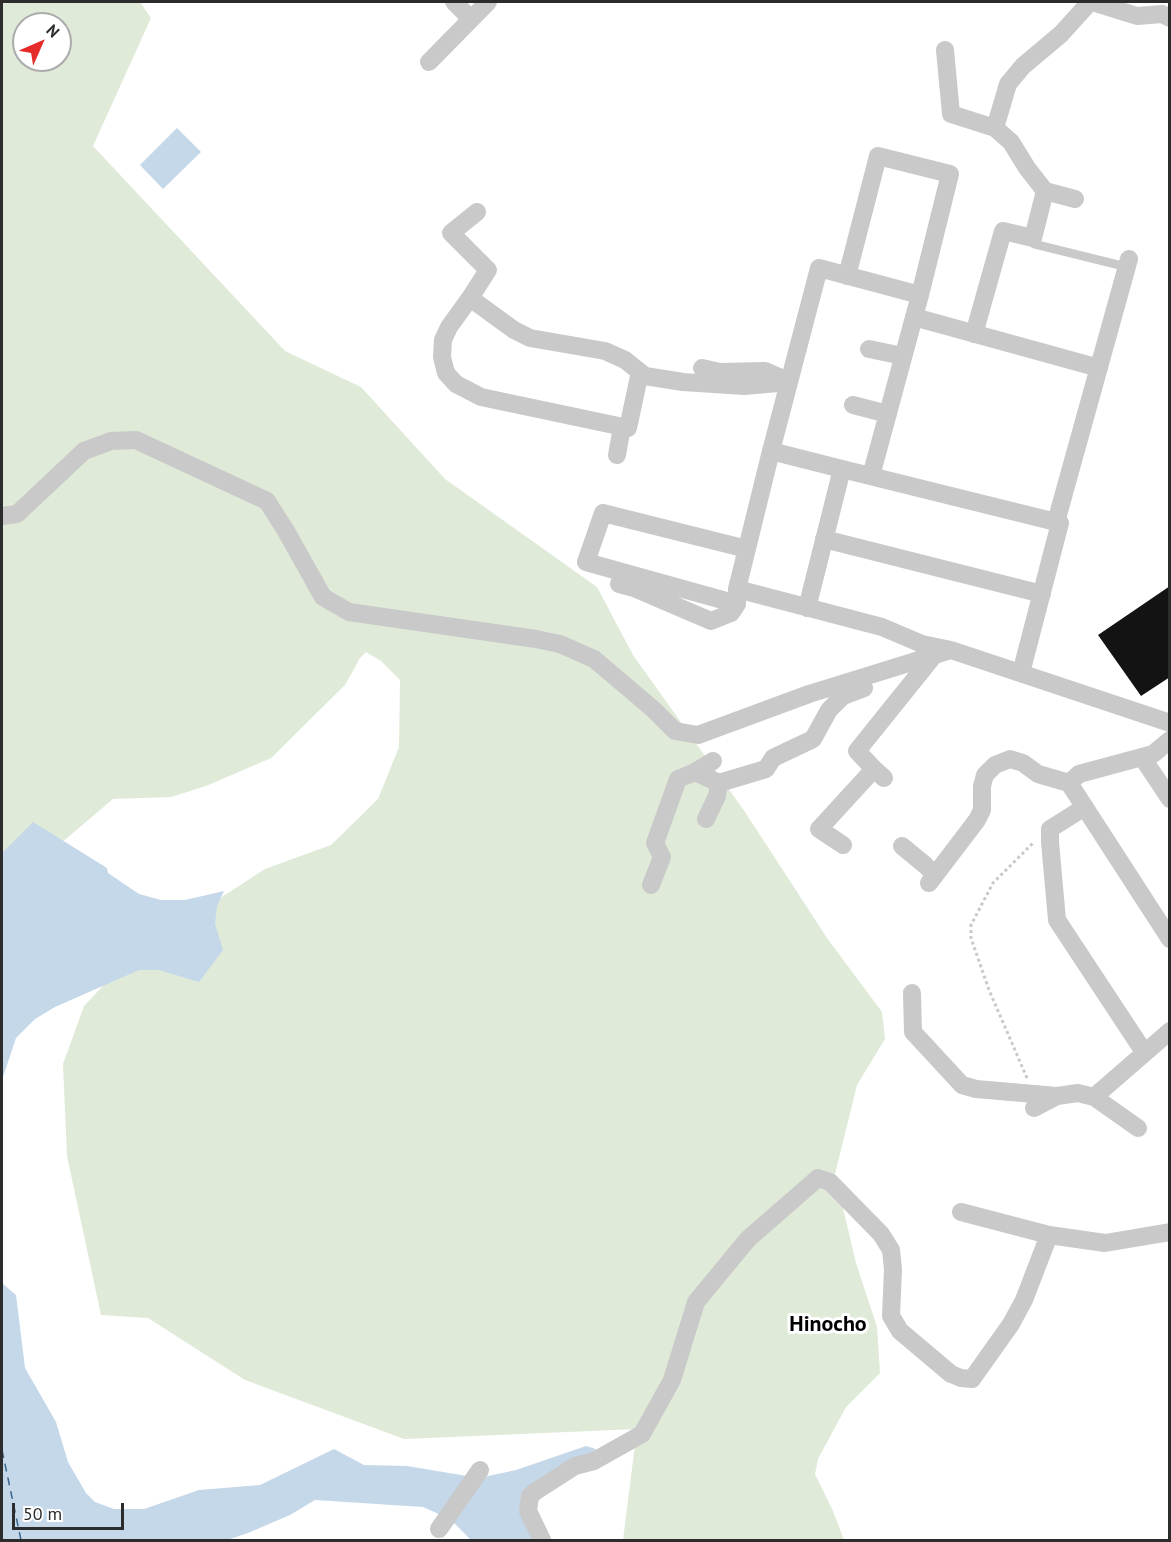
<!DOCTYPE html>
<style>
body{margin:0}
#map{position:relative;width:1171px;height:1542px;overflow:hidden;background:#fff;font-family:"PT Sans",sans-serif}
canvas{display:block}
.frame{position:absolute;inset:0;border:3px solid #2c2c2c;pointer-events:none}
.north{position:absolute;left:12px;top:12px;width:60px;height:60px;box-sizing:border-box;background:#fff;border:2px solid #ababab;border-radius:50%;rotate:45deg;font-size:16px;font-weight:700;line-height:24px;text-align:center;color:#2c2c2c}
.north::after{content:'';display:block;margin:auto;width:21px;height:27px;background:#e52c2b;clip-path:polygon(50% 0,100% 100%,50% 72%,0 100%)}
.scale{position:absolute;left:12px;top:1503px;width:112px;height:27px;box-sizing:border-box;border:3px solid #2c2c2c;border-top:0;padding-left:8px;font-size:18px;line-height:21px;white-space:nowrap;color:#2c2c2c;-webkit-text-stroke:4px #fff;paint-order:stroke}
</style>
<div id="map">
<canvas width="1171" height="1542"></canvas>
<div class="frame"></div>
<div class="north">N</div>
<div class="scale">50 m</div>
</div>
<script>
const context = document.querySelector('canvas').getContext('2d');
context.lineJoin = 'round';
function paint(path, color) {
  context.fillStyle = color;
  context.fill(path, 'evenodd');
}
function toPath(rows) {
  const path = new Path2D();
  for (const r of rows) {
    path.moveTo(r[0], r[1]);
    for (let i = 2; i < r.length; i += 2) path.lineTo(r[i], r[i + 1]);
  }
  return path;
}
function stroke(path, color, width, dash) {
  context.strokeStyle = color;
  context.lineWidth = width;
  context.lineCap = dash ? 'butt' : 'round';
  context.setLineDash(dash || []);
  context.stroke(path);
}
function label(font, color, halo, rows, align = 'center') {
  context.font = font + ' "PT Sans",sans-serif';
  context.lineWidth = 6;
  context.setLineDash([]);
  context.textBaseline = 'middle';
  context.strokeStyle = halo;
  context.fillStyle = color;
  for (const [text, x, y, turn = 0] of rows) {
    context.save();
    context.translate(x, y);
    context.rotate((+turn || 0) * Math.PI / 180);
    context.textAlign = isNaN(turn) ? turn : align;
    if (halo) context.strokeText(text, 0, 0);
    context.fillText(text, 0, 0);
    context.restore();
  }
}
const green = toPath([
 [2,2,140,2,151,18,93,146,285,351,361,387,445,479,597,587,633,655,745,812,827,938,882,1012,885,1039,857,1085,835,1174,856,1263,877,1327,880,1373,846,1407,818,1459,815,1474,833,1511,844,1540,623,1540,637,1429,404,1439,245,1380,148,1318,101,1315,67,1156,63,1064,84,1006,131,956,265,869,331,845,378,799,399,747,400,680,381,661,366,652,360,658,345,685,271,758,206,786,171,797,113,799,48,854,2,852],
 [24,24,60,24,60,60,24,60]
]);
const water = toPath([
 [177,128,201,152,163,189,140,165],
 [33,822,107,868,108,873,139,894,161,900,185,900,224,891,217,906,215,924,223,950,199,982,159,970,139,970,55,1007,35,1019,16,1038,2,1080,2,853],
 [2,1283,16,1295,25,1368,56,1422,68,1462,86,1493,95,1502,114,1509,144,1509,199,1490,260,1485,334,1449,364,1465,407,1466,479,1478,516,1470,586,1446,596,1449,584,1462,526,1491,541,1540,471,1540,450,1519,423,1507,315,1500,290,1515,248,1533,227,1540,2,1540]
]);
const ferry = toPath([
 [2,1450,21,1540]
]);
const building = toPath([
 [1170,586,1170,677,1141,696,1098,635]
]);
const path = toPath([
 [1027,1078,989,990,971,938,971,925,993,883,1034,842]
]);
const lane = toPath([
 [1033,238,1034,244,1127,267]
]);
const street = toPath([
 [454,2,471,19],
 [1092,2,1137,16,1162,14,1170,18],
 [945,50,951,114,995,128,1011,142,1027,168,1045,191],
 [429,62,488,2],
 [995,128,1008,84,1023,66,1061,34,1090,2],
 [847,276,878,156,950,174,920,295],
 [470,298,488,270,451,233,477,212],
 [914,317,1099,368],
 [974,334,1003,231,1033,238,1045,191,1075,199],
 [869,349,903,356],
 [702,368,720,372,765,371,788,381],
 [640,372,628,428,481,397,456,384,446,373,442,357,443,340,449,327,470,298,514,330,530,338,605,351,625,360,645,376,683,382,744,386,789,382],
 [853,405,888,414],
 [617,455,622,427],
 [871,476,920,295,819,268,771,451,842,469,1056,522],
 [2,516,17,514,84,451,111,441,136,440,267,501,286,531,323,597,349,612,536,639,560,644,594,659,653,709,675,731,698,735,809,694,951,650],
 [824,539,1042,594],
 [747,549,603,513,586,562,737,604,737,589,771,451],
 [619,584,634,588,711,621,731,613,737,604],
 [737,589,882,627,922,644,951,650,1170,723],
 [807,608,842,469],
 [1021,673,1060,523,1056,522,1129,259],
 [1170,740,1153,754,1142,757,1170,799],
 [874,769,857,751,935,654],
 [695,772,713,761],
 [1069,783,1170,939],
 [1085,807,1050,829,1050,842,1057,920,1144,1052],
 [706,819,717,796,719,783,766,769,773,758,813,739,829,710,843,696,864,688],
 [843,845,819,829,874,769,884,778],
 [902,846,925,865,935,875],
 [929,883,977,820,982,810,982,786,985,775,995,765,1010,759,1023,763,1038,774,1069,783,1079,774,1142,757],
 [651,885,662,857,655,843,678,779,695,772,719,783],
 [912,993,913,1032,962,1085,976,1089,1057,1096],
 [1034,1108,1057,1096,1078,1093,1094,1097],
 [1138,1128,1094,1097,1170,1031],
 [961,1212,1049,1235,1105,1243,1170,1232],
 [439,1529,480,1470],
 [542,1540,528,1511,530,1496,536,1491,575,1466,594,1461,642,1434,672,1380,696,1302,748,1239,818,1178,830,1182,881,1234,891,1250,893,1269,891,1316,900,1331,951,1374,961,1378,972,1379,1011,1324,1024,1300,1049,1235]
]);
const quarterNames = [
 ["Hinocho",828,1325]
];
paint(green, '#e0ead8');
paint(water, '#c4d8ea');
stroke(ferry, '#3a668d', 1.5, [8, 6]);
paint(building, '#131313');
stroke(path, '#c9c9c9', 3, [3, 3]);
stroke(lane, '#c9c9c9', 9);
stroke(street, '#c9c9c9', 18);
label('bold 22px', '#000', '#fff', quarterNames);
</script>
